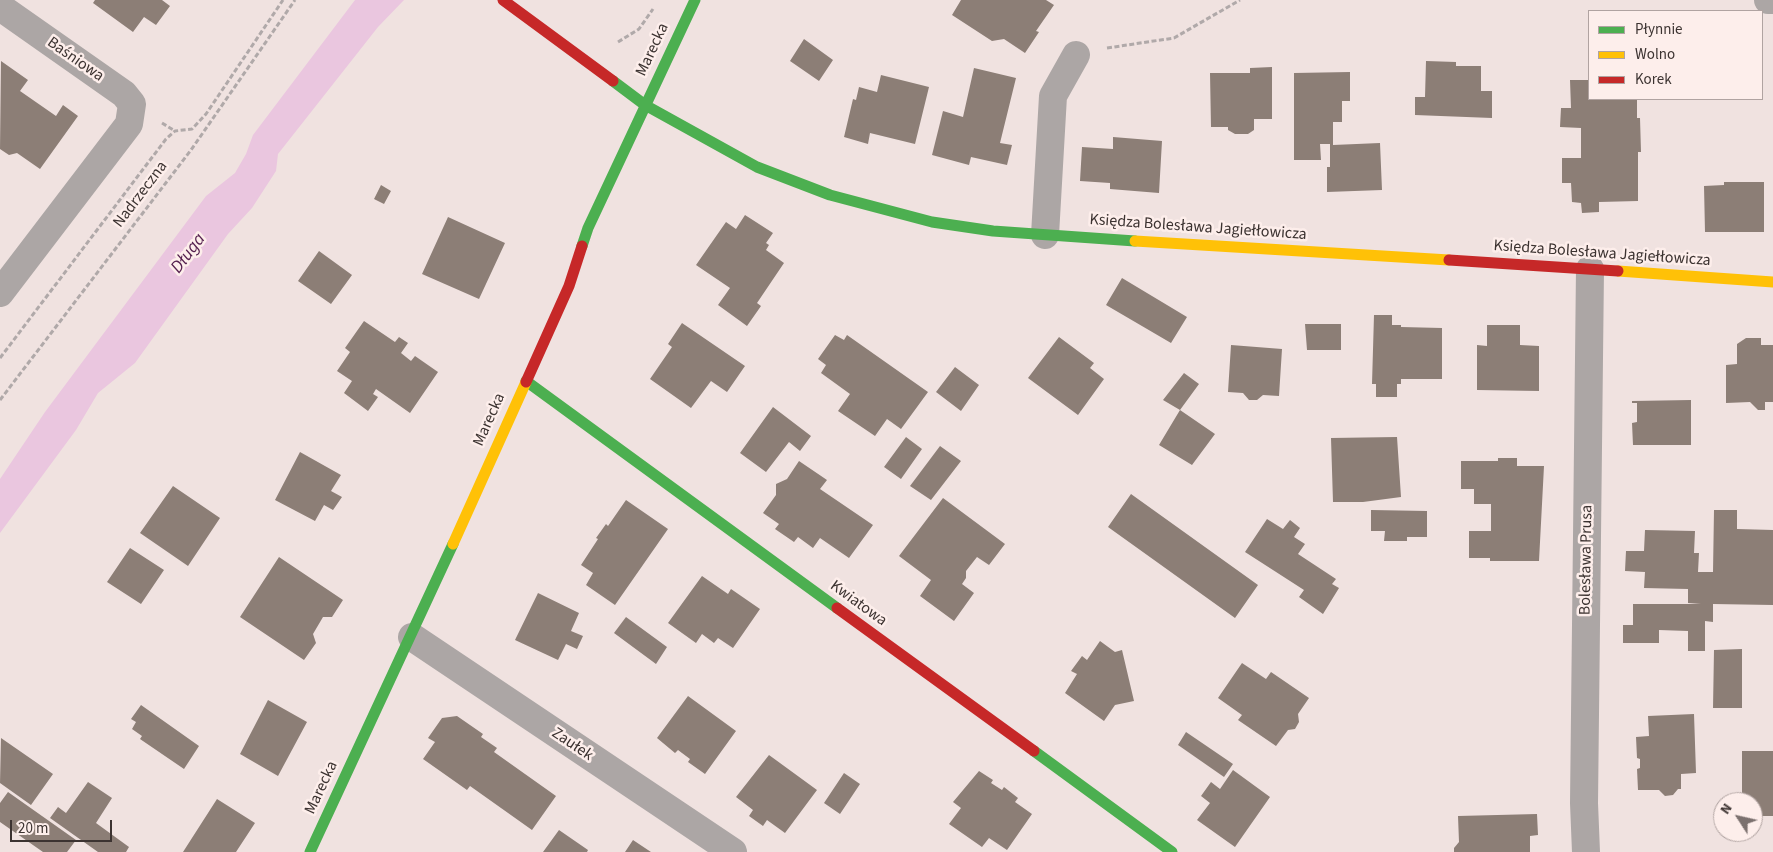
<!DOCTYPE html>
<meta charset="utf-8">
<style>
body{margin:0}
#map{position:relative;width:1773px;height:852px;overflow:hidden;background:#f0e2e0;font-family:"Source Sans 3",sans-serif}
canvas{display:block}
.legend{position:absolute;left:1588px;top:10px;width:175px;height:90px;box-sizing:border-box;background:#fdeeeb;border:1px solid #b0a3a1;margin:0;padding:6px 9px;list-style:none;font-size:15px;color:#3c3331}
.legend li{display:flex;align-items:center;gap:10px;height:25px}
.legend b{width:25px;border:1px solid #b0a3a1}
.north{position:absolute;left:1713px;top:792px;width:50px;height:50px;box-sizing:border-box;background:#fdeeeb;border:1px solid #b0a3a1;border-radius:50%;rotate:305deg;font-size:14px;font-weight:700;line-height:20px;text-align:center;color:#3c3331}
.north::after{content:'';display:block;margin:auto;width:18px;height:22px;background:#7b706e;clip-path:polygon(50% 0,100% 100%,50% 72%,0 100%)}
.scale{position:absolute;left:10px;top:820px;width:102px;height:22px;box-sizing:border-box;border:2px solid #3c3331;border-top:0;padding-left:6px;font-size:15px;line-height:18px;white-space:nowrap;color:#3c3331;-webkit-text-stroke:4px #fdeeeb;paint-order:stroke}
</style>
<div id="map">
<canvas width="1773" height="852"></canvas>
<ul class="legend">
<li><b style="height:6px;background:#4caf50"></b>Płynnie</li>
<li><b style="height:6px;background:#ffc107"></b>Wolno</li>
<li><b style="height:6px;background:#c62828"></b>Korek</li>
</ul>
<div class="north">N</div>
<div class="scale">20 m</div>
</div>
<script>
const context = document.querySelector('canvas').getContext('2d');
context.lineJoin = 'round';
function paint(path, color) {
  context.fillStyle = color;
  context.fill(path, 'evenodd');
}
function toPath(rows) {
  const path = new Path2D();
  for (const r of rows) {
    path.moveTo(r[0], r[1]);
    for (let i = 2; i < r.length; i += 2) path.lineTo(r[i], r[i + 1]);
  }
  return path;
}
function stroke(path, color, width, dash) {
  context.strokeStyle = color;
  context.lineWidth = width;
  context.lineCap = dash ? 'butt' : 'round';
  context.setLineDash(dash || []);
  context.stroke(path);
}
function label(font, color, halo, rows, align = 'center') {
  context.font = font + ' "Source Sans 3",sans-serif';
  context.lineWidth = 5;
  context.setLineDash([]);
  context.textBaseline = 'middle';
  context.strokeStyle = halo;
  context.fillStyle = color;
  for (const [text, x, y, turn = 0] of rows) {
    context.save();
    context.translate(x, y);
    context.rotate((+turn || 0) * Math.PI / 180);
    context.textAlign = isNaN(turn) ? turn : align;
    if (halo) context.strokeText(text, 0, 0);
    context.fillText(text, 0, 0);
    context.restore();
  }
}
const water = toPath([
 [355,0,404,0,378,27,278,154,276,171,252,208,228,234,135,363,98,393,76,430,0,533,0,479,45,412,206,196,235,173,246,154,253,135]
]);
const building = toPath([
 [95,0,162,0,170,6,156,25,144,17,133,32,93,3],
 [961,0,1046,0,1054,5,1036,31,1039,32,1025,53,1004,39,992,41,952,15],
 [804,39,833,60,819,81,790,61],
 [1,61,28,80,20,91,56,116,63,105,78,116,40,169,17,153,9,155,0,149],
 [1426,61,1456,62,1456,66,1481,66,1481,91,1492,91,1492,118,1415,115,1415,97,1425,97],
 [1272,67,1272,119,1254,119,1254,130,1248,134,1235,134,1228,130,1228,127,1211,127,1210,73,1250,73,1250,68],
 [974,68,1016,78,1000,143,1012,145,1007,165,971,157,969,165,932,155,943,111,963,117],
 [1350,72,1350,101,1342,101,1342,122,1333,122,1333,145,1380,143,1382,190,1327,192,1327,167,1330,167,1330,144,1320,144,1321,160,1294,160,1294,73],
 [881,75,929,87,915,144,870,133,868,144,844,137,853,99,856,100,859,87,877,92],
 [1570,80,1589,80,1589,99,1637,99,1637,118,1640,118,1641,152,1638,152,1638,201,1599,202,1599,212,1582,213,1581,203,1572,202,1571,183,1562,183,1562,158,1581,158,1581,128,1560,127,1561,108,1571,108],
 [1113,137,1162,141,1159,193,1110,189,1110,183,1080,181,1082,147,1113,149],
 [1724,182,1764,182,1764,232,1705,232,1704,186,1724,185],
 [381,185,391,191,384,204,374,199],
 [745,215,773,233,766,243,769,245,766,250,784,263,757,303,761,306,747,326,718,305,730,288,696,265,726,222,736,229],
 [448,217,505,243,479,299,422,274],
 [319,251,352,275,331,304,298,281],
 [1122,278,1187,317,1171,343,1106,305],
 [1374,315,1392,315,1392,325,1401,325,1401,327,1442,328,1442,379,1401,379,1401,384,1397,384,1397,397,1376,397,1376,384,1372,384],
 [364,321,395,342,399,337,408,343,401,353,411,361,415,356,438,372,410,413,376,389,373,394,378,397,368,411,344,393,352,381,337,371,350,352,345,348],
 [682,323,745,366,727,392,711,381,691,408,650,379,672,347,668,344],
 [1305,324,1341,324,1341,350,1307,350],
 [1487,325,1520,325,1520,345,1539,346,1539,391,1477,390,1477,345,1487,346],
 [835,335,844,340,847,335,928,392,901,429,887,419,875,436,838,411,850,394,821,373,826,365,818,359],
 [1059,337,1094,363,1090,368,1104,379,1078,415,1028,378],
 [1746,338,1761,338,1761,345,1773,345,1773,402,1765,402,1765,410,1758,410,1750,402,1726,403,1726,365,1737,364,1737,344],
 [1231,345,1282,349,1279,396,1263,395,1257,400,1249,400,1243,393,1228,392],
 [955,367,979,385,961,411,936,392],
 [1184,373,1199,384,1180,410,1163,400],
 [1691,400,1691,445,1633,445,1632,423,1637,422,1637,403,1632,403,1632,401],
 [773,407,811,436,800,451,789,442,766,472,740,453],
 [1180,410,1215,434,1192,465,1159,445],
 [906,437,922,449,901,479,884,467],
 [1397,437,1401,497,1363,502,1333,502,1331,438],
 [940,446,961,461,931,500,910,486],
 [300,452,341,475,331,491,342,497,333,510,324,505,315,521,275,500],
 [1498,458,1517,458,1517,466,1544,466,1539,561,1490,561,1490,558,1469,558,1469,531,1491,531,1491,504,1474,504,1474,489,1461,489,1461,461,1498,461],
 [799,461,827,480,820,489,873,525,849,558,820,538,813,548,798,537,794,542,775,529,779,524,763,513,776,495,776,484,787,479],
 [173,486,220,518,188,566,140,533],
 [1131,494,1258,585,1235,618,1108,527],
 [943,498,1005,544,989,565,977,557,966,571,966,578,962,584,974,593,954,621,920,596,931,580,899,556],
 [626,500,668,529,615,605,586,585,593,573,581,565,598,539,596,538,606,524,608,526],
 [1371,510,1427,511,1427,537,1407,537,1407,541,1384,541,1385,531,1371,531],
 [1714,510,1737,510,1737,529,1773,530,1773,605,1713,604,1713,622,1705,621,1705,651,1688,651,1688,631,1659,630,1659,643,1623,643,1623,625,1633,625,1633,604,1701,604,1688,603,1688,589,1644,588,1645,572,1625,571,1626,551,1644,551,1645,530,1695,531,1694,553,1699,553,1698,572,1713,572],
 [1267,519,1283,529,1290,520,1300,528,1294,537,1305,544,1298,554,1336,579,1332,584,1339,588,1323,614,1299,597,1304,590,1245,552],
 [130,548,164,570,141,604,107,582],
 [279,557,343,600,332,617,323,617,313,634,316,643,304,660,240,617],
 [702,576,728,594,731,589,760,609,733,648,718,638,714,643,702,634,696,643,668,623],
 [538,593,579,613,571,631,583,636,577,649,566,644,558,660,515,640],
 [626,617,667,647,656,664,614,633],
 [1100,641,1115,652,1122,650,1134,701,1115,705,1104,721,1065,693,1077,674,1071,671,1082,656,1087,660],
 [1742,649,1742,708,1713,708,1714,650],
 [1242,663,1266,679,1271,672,1309,698,1298,714,1299,722,1295,729,1288,730,1276,746,1238,720,1242,715,1218,698],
 [688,696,736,731,705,774,688,762,690,759,678,750,675,753,657,738],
 [268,700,307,722,278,776,240,754],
 [141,705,199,746,184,769,140,739,142,736,132,729,136,722,131,719],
 [1694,714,1696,773,1681,774,1681,789,1678,789,1673,795,1665,796,1659,790,1638,790,1637,769,1640,768,1640,759,1637,758,1636,737,1649,736,1648,716],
 [457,716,483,734,481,737,497,748,494,752,556,796,532,830,470,786,467,790,423,759,435,742,428,738,442,718],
 [1186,732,1233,764,1224,777,1178,745],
 [1,738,53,774,31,805,0,783],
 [1742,751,1773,751,1773,816,1753,816,1753,802,1742,802],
 [769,755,817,790,785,833,767,820,763,826,749,816,753,810,736,797],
 [1233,770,1270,797,1235,847,1197,820,1210,803,1201,796,1211,782,1220,789],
 [979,771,993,780,991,783,1002,790,1004,787,1018,798,1015,802,1032,814,1007,850,989,838,982,847,949,824,961,808,953,802],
 [844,773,860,784,840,814,824,803],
 [88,782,112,798,96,823,129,847,126,852,98,852,50,818,58,807,66,813],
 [8,792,76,840,67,852,43,852,0,822,0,803],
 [217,799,255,823,236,852,183,852],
 [1537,814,1538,835,1530,836,1530,852,1454,852,1454,848,1459,842,1458,816],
 [559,830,588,850,587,852,543,852],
 [633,840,651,852,625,852]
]);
const path = toPath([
 [618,42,639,29,653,9],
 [1107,48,1174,38,1240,0],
 [162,123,175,131],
 [0,358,166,139,175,131,192,129,206,114,283,0],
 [0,400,191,150,295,0]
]);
const street = toPath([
 [1768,0,1773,0],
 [0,7,124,94,132,104,129,124,0,293],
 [1045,235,1053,96,1076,55],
 [412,637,733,852],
 [1586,852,1584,803,1590,269]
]);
const fast = toPath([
 [613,81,645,105,757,167,830,195,932,222,993,231,1135,241],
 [582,246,588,228,695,0],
 [526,381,837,608],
 [1034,751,1172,852],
 [310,852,453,544]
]);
const slow = toPath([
 [1135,241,1449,260],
 [1618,271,1773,282],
 [453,544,526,382]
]);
const jam = toPath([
 [503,0,613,81],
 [1449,260,1618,271],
 [526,382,569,286,582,246],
 [837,608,1034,751]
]);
const streetNames = [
 ["Marecka",653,50,-65],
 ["Baśniowa",75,60,35],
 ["Nadrzeczna",141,195,-53],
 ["Księdza Bolesława Jagiełłowicza",1198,228,4],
 ["Księdza Bolesława Jagiełłowicza",1602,254,4],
 ["Marecka",490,420,-66],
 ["Bolesława Prusa",1587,560,-89],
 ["Kwiatowa",858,604,36],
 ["Zaułek",572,745,34],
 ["Marecka",322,788,-65]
];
const waterNames = [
 ["Długa",189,254,-53]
];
paint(water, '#eac6df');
paint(building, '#8c7e76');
stroke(path, '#b0a9a9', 3, [5, 2.5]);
stroke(street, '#aca6a5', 28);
stroke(fast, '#4caf50', 11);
stroke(slow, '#ffc107', 11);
stroke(jam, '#c62828', 11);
label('16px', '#3c3331', '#fdeeeb', streetNames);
label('italic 18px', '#55204f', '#fdeeeb', waterNames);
</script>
